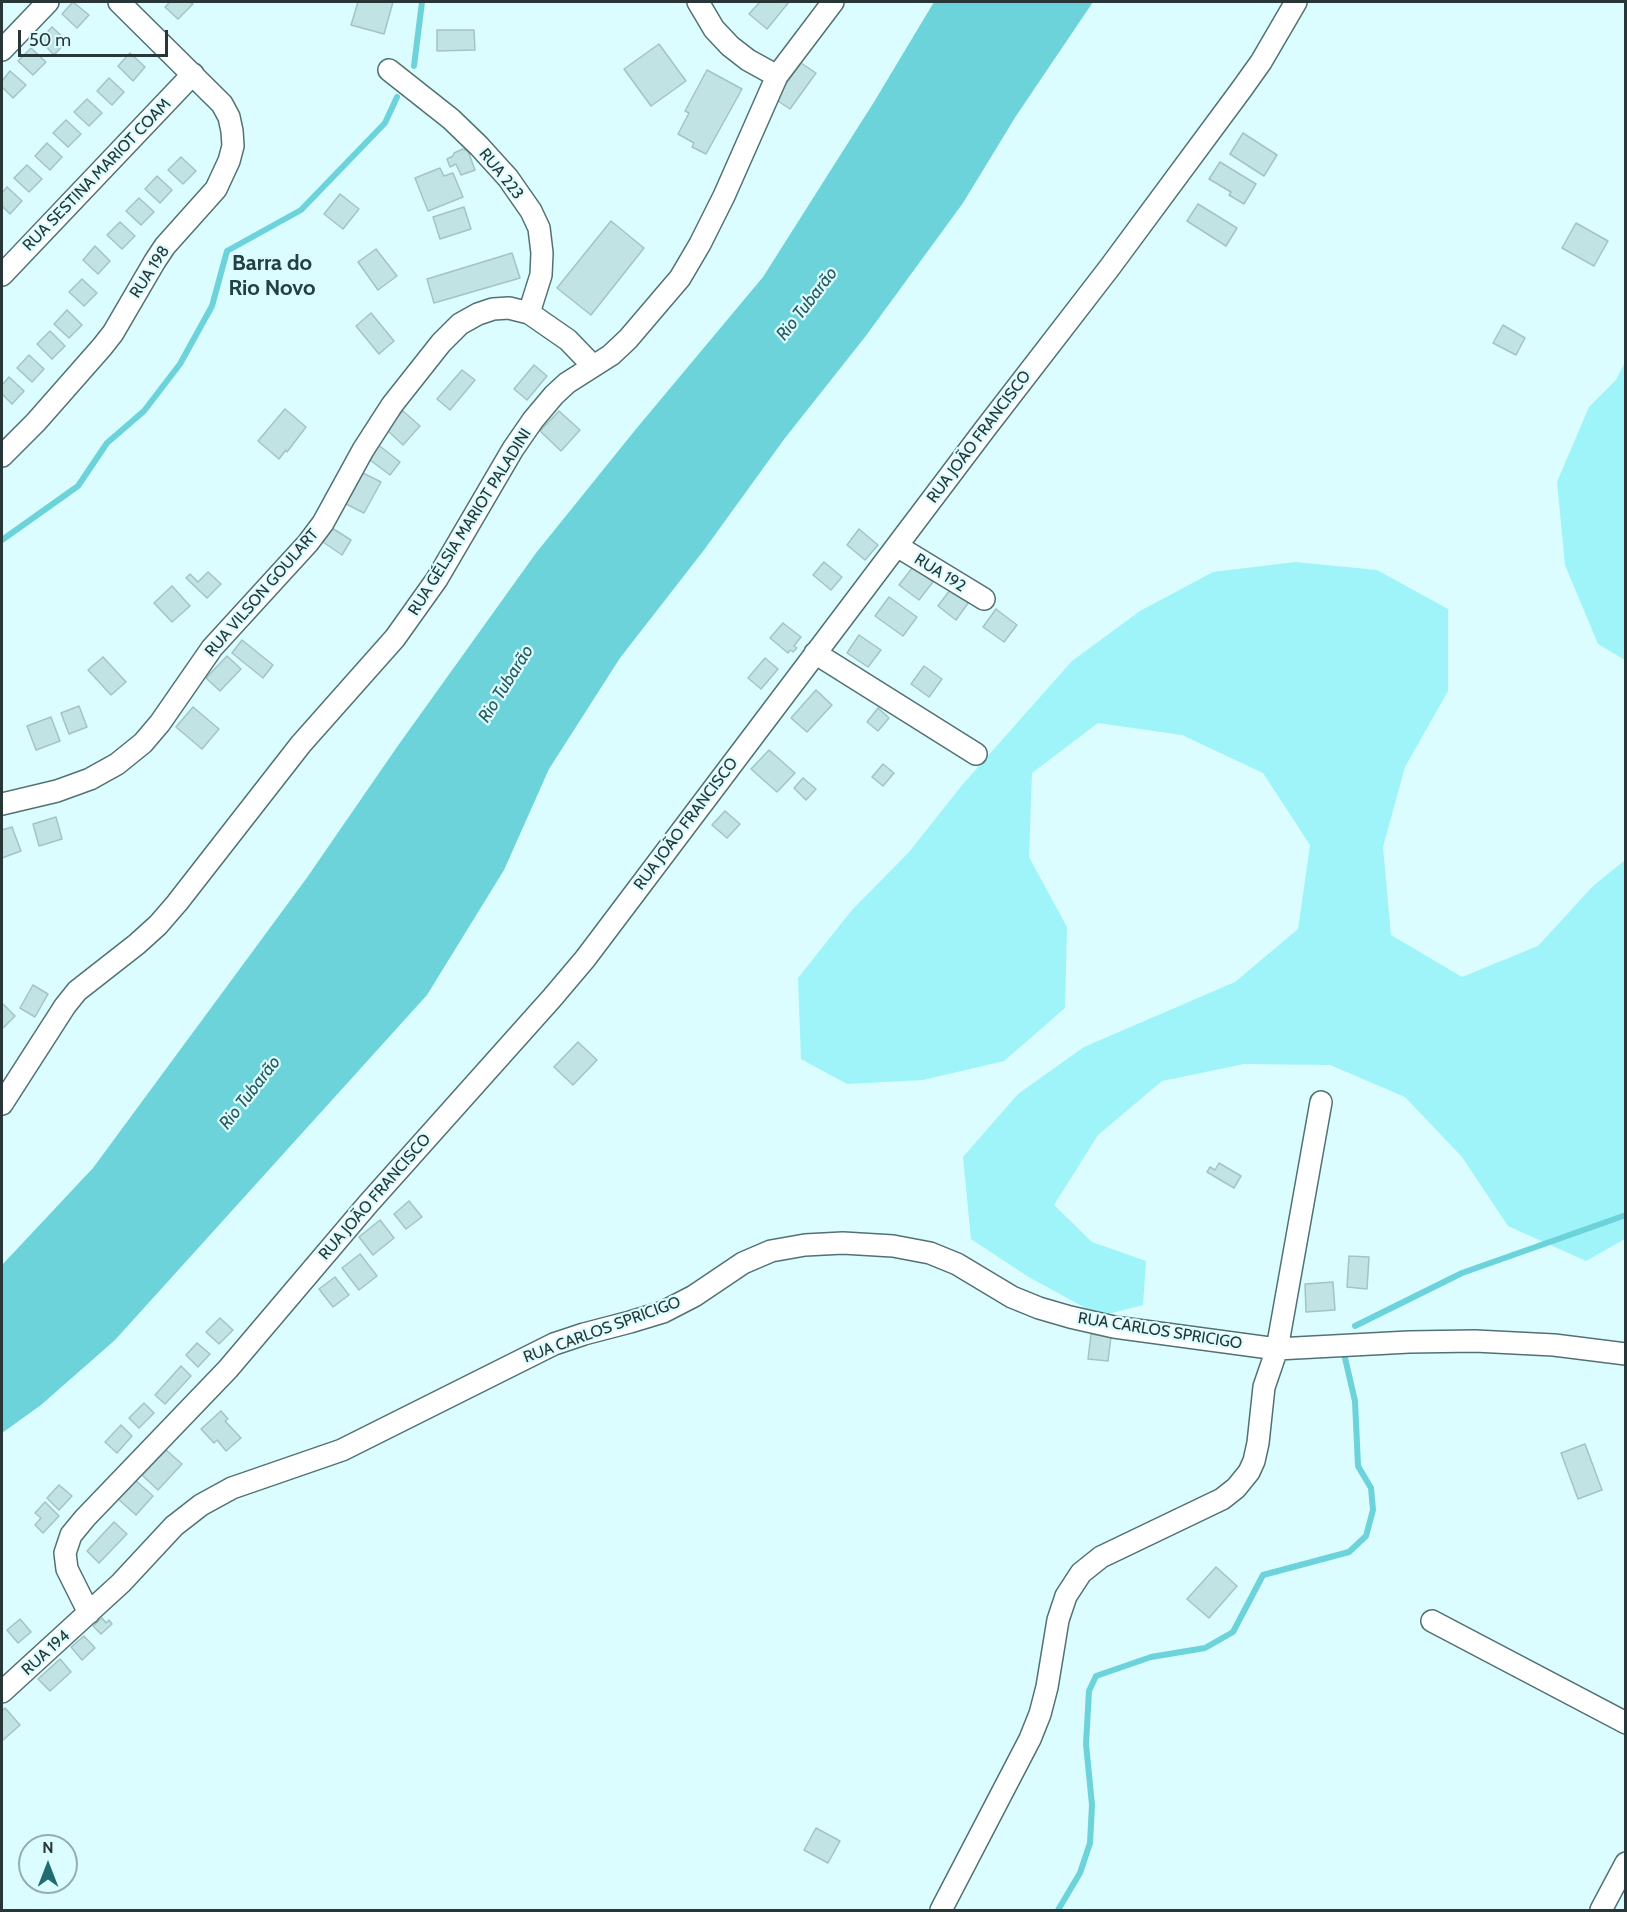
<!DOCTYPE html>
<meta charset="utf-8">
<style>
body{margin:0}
#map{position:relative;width:1627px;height:1912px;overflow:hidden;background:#dbfdff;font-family:Cabin,sans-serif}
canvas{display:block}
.frame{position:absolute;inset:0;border:3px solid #293637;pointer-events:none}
.north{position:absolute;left:18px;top:1834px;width:60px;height:60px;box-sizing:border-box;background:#dbfdff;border:2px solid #94adaf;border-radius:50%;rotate:0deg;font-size:16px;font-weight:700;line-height:24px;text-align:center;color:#293637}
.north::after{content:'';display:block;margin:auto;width:21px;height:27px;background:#206c70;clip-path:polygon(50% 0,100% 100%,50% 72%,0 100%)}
.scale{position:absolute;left:18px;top:30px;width:150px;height:27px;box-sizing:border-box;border:3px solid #293637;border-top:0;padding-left:8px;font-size:18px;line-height:21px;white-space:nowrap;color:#293637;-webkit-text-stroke:4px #dbfdff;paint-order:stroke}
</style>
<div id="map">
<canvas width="1627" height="1912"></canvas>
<div class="frame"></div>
<div class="north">N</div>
<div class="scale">50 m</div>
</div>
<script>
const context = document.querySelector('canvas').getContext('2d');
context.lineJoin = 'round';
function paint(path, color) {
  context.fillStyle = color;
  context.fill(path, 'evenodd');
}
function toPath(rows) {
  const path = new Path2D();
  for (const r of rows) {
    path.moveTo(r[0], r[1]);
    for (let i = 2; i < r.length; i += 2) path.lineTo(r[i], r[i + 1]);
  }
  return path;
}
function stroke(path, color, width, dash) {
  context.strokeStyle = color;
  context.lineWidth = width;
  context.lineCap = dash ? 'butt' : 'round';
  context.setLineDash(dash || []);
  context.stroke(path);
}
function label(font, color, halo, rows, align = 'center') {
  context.font = font + ' Cabin,sans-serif';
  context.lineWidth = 4.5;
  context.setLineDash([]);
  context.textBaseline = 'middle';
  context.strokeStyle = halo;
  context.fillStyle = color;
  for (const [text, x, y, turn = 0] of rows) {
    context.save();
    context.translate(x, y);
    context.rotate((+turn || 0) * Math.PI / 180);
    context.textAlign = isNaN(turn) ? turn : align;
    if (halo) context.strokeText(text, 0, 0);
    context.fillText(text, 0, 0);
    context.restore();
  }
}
const green = toPath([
 [1625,362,1625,660,1598,644,1565,565,1557,482,1589,407,1616,380],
 [1295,562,1377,570,1448,609,1448,691,1405,767,1383,847,1391,935,1462,977,1538,946,1593,886,1625,860,1625,1239,1586,1261,1508,1226,1462,1157,1405,1097,1330,1065,1244,1064,1162,1081,1098,1135,1054,1205,1092,1242,1146,1261,1143,1305,1100,1316,1027,1276,971,1239,963,1157,1018,1094,1084,1047,1235,982,1298,929,1310,845,1263,773,1182,735,1098,723,1032,773,1029,857,1067,927,1065,1008,1004,1061,923,1080,847,1084,801,1059,798,978,852,910,909,852,963,784,1072,661,1140,611,1213,572]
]);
const water = toPath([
 [934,2,1093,2,1016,116,963,203,865,337,785,438,704,550,620,658,549,769,504,870,427,995,115,1340,41,1405,2,1433,2,1265,93,1168,306,879,397,747,536,553,636,429,763,277,874,102]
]);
const stream = toPath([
 [414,66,422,2],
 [2,540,78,486,107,443,144,411,180,364,212,306,227,251,301,210,385,123,397,97],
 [1355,1326,1462,1273,1626,1215],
 [1058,1910,1080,1873,1090,1843,1092,1805,1086,1744,1089,1691,1096,1676,1151,1657,1205,1648,1233,1632,1263,1575,1349,1552,1366,1536,1373,1510,1371,1488,1358,1466,1355,1401,1345,1358]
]);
const building = toPath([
 [73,2,89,15,77,28,62,14,73,2],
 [170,2,189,2,193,4,178,19,165,7,170,2],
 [358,2,393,2,384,34,351,25,358,2],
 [760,2,789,2,767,29,749,14,760,2],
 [52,27,67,41,54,55,40,40,52,27],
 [437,30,474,30,475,50,437,51,437,30],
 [659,44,686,81,651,106,624,69,659,44],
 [31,48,46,62,33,75,18,61,31,48],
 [130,53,145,67,133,81,118,66,130,53],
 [801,63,816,73,790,109,775,99,801,63],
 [707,70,742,89,706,154,692,147,694,143,678,134,689,113,685,111,707,70],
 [10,71,26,85,13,98,2,87,2,81,10,71],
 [109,78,124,92,112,105,97,91,109,78],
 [87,99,102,113,89,126,74,112,87,99],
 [66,120,81,134,68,147,53,133,66,120],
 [1243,133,1277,155,1264,176,1230,154,1243,133],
 [47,143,62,157,50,170,35,156,47,143],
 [463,149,468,151,475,170,461,175,456,164,450,167,447,159,453,156,454,153,463,149],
 [181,157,196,171,183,184,168,170,181,157],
 [1220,162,1256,184,1244,204,1229,195,1231,192,1209,179,1220,162],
 [27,165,42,179,29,192,14,178,27,165],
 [440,168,444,176,453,173,463,197,428,211,415,178,440,168],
 [157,176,172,190,160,203,145,189,157,176],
 [7,187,22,201,10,214,2,206,2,193,7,187],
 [340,194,359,209,343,229,324,214,340,194],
 [139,198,154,212,141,225,126,211,139,198],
 [1198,204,1237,228,1226,246,1187,221,1198,204],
 [464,207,471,229,440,239,433,217,464,207],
 [611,221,644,248,591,315,557,288,611,221],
 [120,222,135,236,122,249,107,235,120,222],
 [1576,223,1608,241,1594,266,1562,248,1576,223],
 [95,246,110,261,98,274,83,260,95,246],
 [376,249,397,276,378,290,358,262,376,249],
 [512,253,520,278,434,303,427,279,512,253],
 [82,279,97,293,84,306,69,292,82,279],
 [67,310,82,325,69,338,54,324,67,310],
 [371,313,394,341,379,354,356,326,371,313],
 [1503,325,1525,338,1516,355,1493,343,1503,325],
 [50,331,65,346,52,359,37,344,50,331],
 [29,355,44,369,32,382,17,368,29,355],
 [534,365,547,376,527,400,514,389,534,365],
 [462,370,475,380,450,410,437,399,462,370],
 [9,377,24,391,12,404,2,394,2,385,9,377],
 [285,409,306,427,287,452,286,450,279,459,258,441,285,409],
 [403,411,420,426,403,445,386,429,403,411],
 [559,411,580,430,561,451,540,431,559,411],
 [376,443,400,462,390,475,366,457,376,443],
 [363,473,381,482,364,513,346,504,363,473],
 [332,528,351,540,342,555,323,542,332,528],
 [859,529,878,545,865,560,847,545,859,529],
 [824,562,842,577,831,590,813,575,824,562],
 [913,567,933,582,919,600,899,585,913,567],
 [208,572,221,584,207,598,186,578,190,574,198,582,208,572],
 [172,586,190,606,172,622,154,603,172,586],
 [953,586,971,599,956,620,938,606,953,586],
 [889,597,917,617,903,636,875,616,889,597],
 [996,609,1017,625,1004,642,983,627,996,609],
 [783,623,801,637,794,646,797,648,793,652,790,650,788,653,770,638,783,623],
 [859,635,881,650,868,667,847,653,859,635],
 [242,640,273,665,263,678,232,653,242,640],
 [227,656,241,669,220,691,206,678,227,656],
 [103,657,126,682,111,695,88,670,103,657],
 [765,658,778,669,761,689,748,678,765,658],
 [924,666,942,679,929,697,911,684,924,666],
 [816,690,832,705,807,732,791,718,816,690],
 [79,706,87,727,69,734,61,713,79,706],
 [193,707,219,729,202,749,176,727,193,707],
 [878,708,889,718,878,731,867,722,878,708],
 [51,717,60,741,36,750,27,726,51,717],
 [769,750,795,773,777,792,751,769,769,750],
 [883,764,894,773,883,786,872,777,883,764],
 [803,778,816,789,806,800,794,788,803,778],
 [725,811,740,824,727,838,712,825,725,811],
 [56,817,62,839,39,846,33,824,56,817],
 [12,827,21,851,2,858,2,830,12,827],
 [33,985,48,994,35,1017,20,1008,33,985],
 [3,1004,15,1016,2,1029,2,1005,3,1004],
 [578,1042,597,1060,573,1085,554,1067,578,1042],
 [1219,1163,1241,1176,1234,1188,1207,1172,1210,1167,1215,1170,1219,1163],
 [409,1201,422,1217,406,1229,394,1214,409,1201],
 [380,1220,394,1238,373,1255,359,1237,380,1220],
 [360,1254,377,1276,359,1290,342,1268,360,1254],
 [1349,1256,1369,1257,1367,1289,1347,1287,1349,1256],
 [335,1277,349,1295,333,1307,319,1289,335,1277],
 [1333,1282,1335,1310,1306,1312,1305,1284,1333,1282],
 [220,1318,233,1330,219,1344,206,1332,220,1318],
 [1091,1334,1111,1337,1108,1361,1088,1359,1091,1334],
 [197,1343,210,1354,198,1367,186,1355,197,1343],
 [181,1366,191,1376,165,1404,155,1395,181,1366],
 [144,1403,154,1413,139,1428,129,1418,144,1403],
 [221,1411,228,1419,225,1421,241,1438,226,1451,217,1440,214,1443,201,1429,221,1411],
 [121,1425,132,1436,117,1453,105,1442,121,1425],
 [1585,1444,1602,1490,1578,1499,1561,1453,1585,1444],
 [166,1450,182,1464,158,1490,142,1475,166,1450],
 [134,1479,153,1496,136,1515,117,1498,134,1479],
 [59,1485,72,1496,59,1510,47,1498,59,1485],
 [45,1502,59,1516,43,1533,35,1525,41,1518,35,1513,45,1502],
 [114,1522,127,1534,99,1563,87,1551,114,1522],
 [1216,1567,1237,1586,1209,1618,1187,1599,1216,1567],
 [102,1618,106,1623,109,1620,112,1624,101,1634,93,1626,102,1618],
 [20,1619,31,1632,18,1643,7,1630,20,1619],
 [84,1636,95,1648,82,1660,71,1647,84,1636],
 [60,1659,71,1672,50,1691,38,1679,60,1659],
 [5,1708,20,1725,2,1741,2,1711,5,1708],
 [816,1828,840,1841,828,1863,804,1850,816,1828]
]);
const street = toPath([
 [698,2,714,29,730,46,748,60,777,76],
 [2,50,48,2],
 [389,70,451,119,479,146,508,178,531,211,539,228,542,253,541,275,529,313],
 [2,275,193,74],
 [2,456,36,422,102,347,113,333,155,261,165,246,216,189,229,161,233,146,232,131,229,117,222,104,119,2],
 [897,546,984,599],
 [815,653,976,754],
 [2,804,57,791,90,779,117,764,143,743,160,723,212,648,308,543,323,523,363,450,392,405,441,343,460,324,478,314,493,309,509,308,529,313,568,340,593,366],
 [2,1104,65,1006,77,991,137,944,158,925,177,903,301,744,395,638,437,579,513,449,533,420,554,395,567,383,611,355,628,339,680,278,700,244,724,196,777,76,833,2],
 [89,1613,67,1569,65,1553,71,1535,85,1518,228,1369,368,1204,552,998,585,959,985,429,1110,267,1241,90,1261,62,1296,2],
 [1432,1621,1626,1723],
 [2,1692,121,1583,174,1526,201,1505,232,1488,342,1450,554,1344,584,1334,630,1322,663,1312,694,1296,743,1263,771,1251,805,1245,843,1243,893,1246,930,1253,957,1264,1012,1297,1039,1308,1070,1317,1114,1327,1277,1349,1409,1342,1475,1341,1554,1345,1626,1354],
 [941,1910,1030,1739,1040,1714,1047,1687,1058,1620,1066,1596,1081,1573,1101,1557,1222,1499,1236,1488,1249,1472,1254,1461,1258,1443,1264,1387,1277,1349,1321,1102],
 [1601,1910,1626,1863]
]);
const streetNames = [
 ["RUA 223",501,174,51],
 ["RUA SESTINA MARIOT COAM",97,175,-46],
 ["RUA 198",150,272,-57],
 ["RUA JOÃO FRANCISCO",979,437,-53],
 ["RUA GÉLSIA MARIOT PALADINI",470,522,-58],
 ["RUA 192",940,573,32],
 ["RUA VILSON GOULART",262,593,-49],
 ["RUA JOÃO FRANCISCO",686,824,-53],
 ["RUA JOÃO FRANCISCO",375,1197,-49],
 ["RUA CARLOS SPRICIGO",602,1330,-20],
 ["RUA CARLOS SPRICIGO",1160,1331,9],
 ["RUA 194",46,1653,-42]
];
const waterNames = [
 ["Rio Tubarão",807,304,-52],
 ["Rio Tubarão",506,684,-58],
 ["Rio Tubarão",250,1093,-52]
];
const districtNames = [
 ["Barra do",272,264],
 ["Rio Novo",272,289]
];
paint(green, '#9ef4f8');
paint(water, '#6bd3d9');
stroke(stream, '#6bd3d9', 6);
paint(building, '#c1e3e4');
stroke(building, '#a3c4c5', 1.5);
stroke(street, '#527172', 24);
stroke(street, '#fff', 21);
label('16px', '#293637', '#dbfdff', streetNames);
label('italic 18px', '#2b595c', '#dbfdff', waterNames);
label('bold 22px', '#234142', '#dbfdff', districtNames);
</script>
